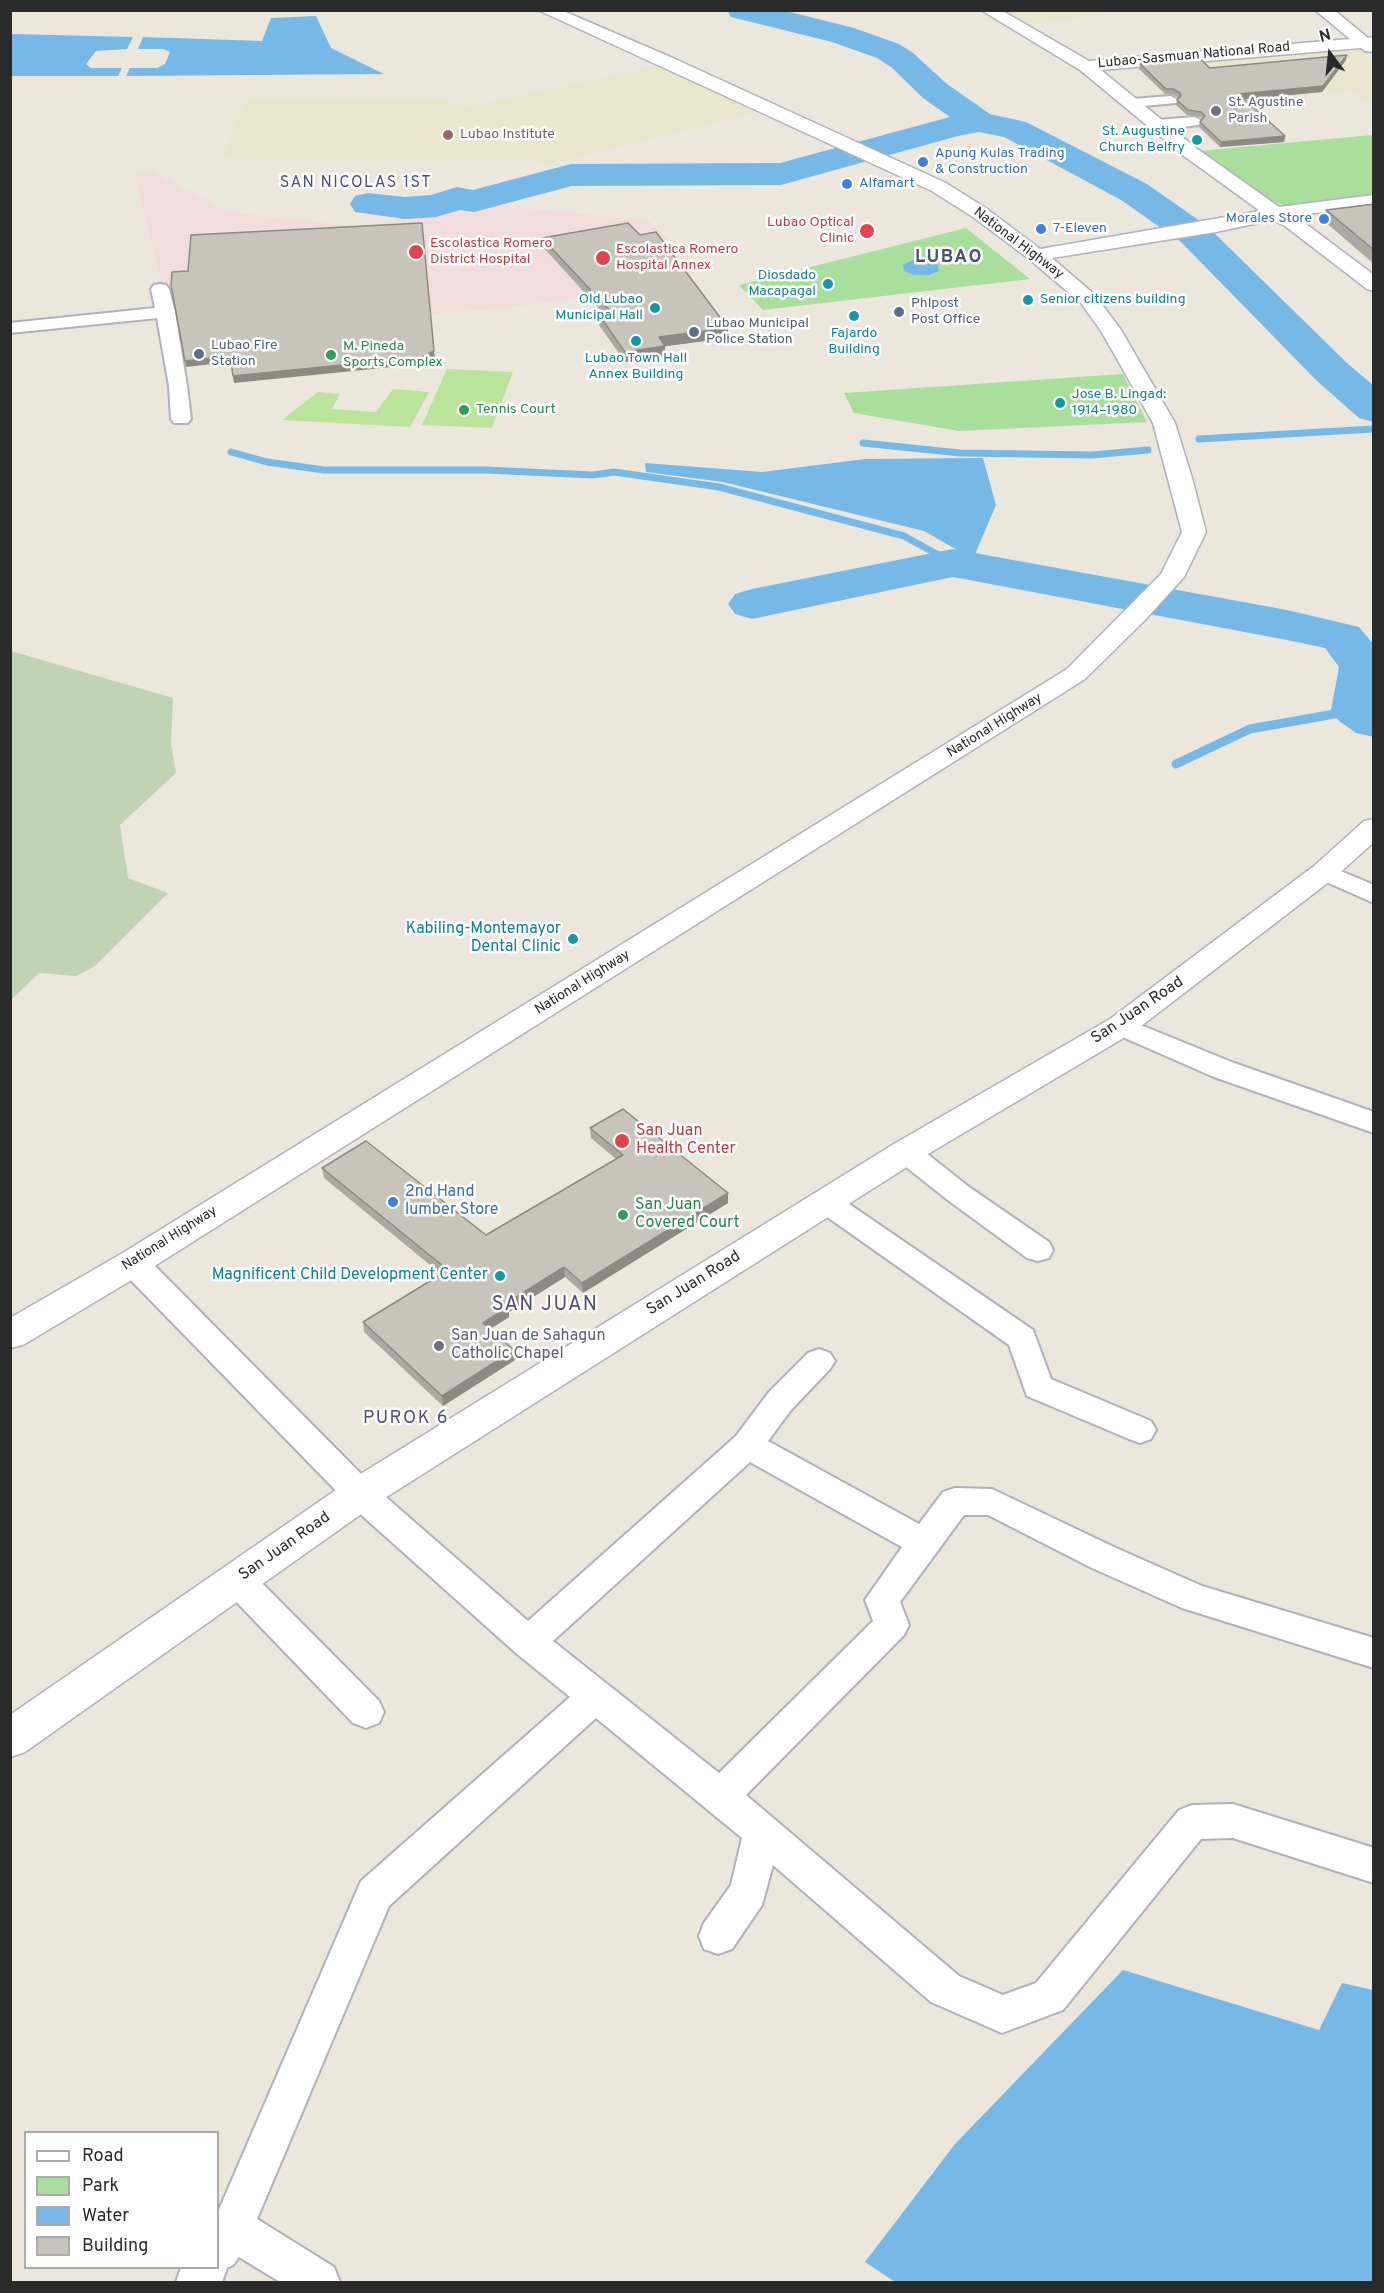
<!DOCTYPE html>
<meta charset="utf-8">
<style>
body{margin:0}
#map{position:relative;width:1384px;height:2293px;overflow:hidden;background:#ebe7dd;font-family:Overpass,sans-serif}
canvas{display:block}
.frame{position:absolute;inset:0;border:12px solid #2a2a2a;pointer-events:none}
.legend{position:absolute;left:24px;top:2131px;width:195px;height:138px;box-sizing:border-box;background:#fff;border:2px solid #aaa;margin:0;padding:8px 10px;list-style:none;font-size:18px;color:#2a2a2a}
.legend li{display:flex;align-items:center;gap:12px;height:30px}
.legend b{width:30px;border:2px solid #aaa}
.north{position:absolute;left:1300px;top:24px;width:60px;height:60px;-webkit-text-stroke:4px #fff;paint-order:stroke;rotate:345deg;font-size:16px;font-weight:700;line-height:24px;text-align:center;color:#2a2a2a}
.north::after{content:'';display:block;margin:auto;width:21px;height:27px;background:#2a2a2a;clip-path:polygon(50% 0,100% 100%,50% 72%,0 100%)}
</style>
<div id="map">
<canvas width="1384" height="2293"></canvas>
<div class="frame"></div>
<ul class="legend">
<li><b style="height:8px;background:#fff"></b>Road</li>
<li><b style="height:16px;background:#aade9d"></b>Park</li>
<li><b style="height:16px;background:#77b9e6"></b>Water</li>
<li><b style="height:16px;background:#c7c5bb"></b>Building</li>
</ul>
<div class="north">N</div>
</div>
<script>
const context = document.querySelector('canvas').getContext('2d');
context.lineJoin = 'round';
function paint(path, color) {
  context.fillStyle = color;
  context.fill(path, 'evenodd');
}
function toPath(rows) {
  const path = new Path2D();
  for (const r of rows) {
    path.moveTo(r[0], r[1]);
    for (let i = 2; i < r.length; i += 2) path.lineTo(r[i], r[i + 1]);
  }
  return path;
}
function stroke(path, color, width, dash) {
  context.strokeStyle = color;
  context.lineWidth = width;
  context.lineCap = dash ? 'butt' : 'round';
  context.setLineDash(dash || []);
  context.stroke(path);
}
function label(font, color, halo, rows, align = 'center') {
  context.font = font + ' Overpass,sans-serif';
  context.lineWidth = 5;
  context.setLineDash([]);
  context.textBaseline = 'middle';
  context.strokeStyle = halo;
  context.fillStyle = color;
  for (const [text, x, y, turn = 0] of rows) {
    context.save();
    context.translate(x, y);
    context.rotate((+turn || 0) * Math.PI / 180);
    context.textAlign = isNaN(turn) ? turn : align;
    if (halo) context.strokeText(text, 0, 0);
    context.fillText(text, 0, 0);
    context.restore();
  }
}
const education = toPath([
 [1006,11,1129,11,1030,25],
 [1355,47,1373,61,1373,107,1353,90,1241,100,1196,60],
 [657,66,758,112,548,164,529,160,222,158,247,98,439,98,467,107]
]);
const medical = toPath([
 [150,171,229,212,284,219,364,227,474,203,649,221,700,271,554,301,511,307,248,330,168,306,134,174]
]);
const green = toPath([
 [1373,135,1373,198,1304,205,1283,205,1267,199,1199,151],
 [966,228,1030,279,763,310,739,285],
 [1123,374,1147,422,959,431,854,413,844,393]
]);
const cemetery = toPath([
 [11,651,173,698,171,744,176,773,120,825,128,878,168,893,95,966,76,976,39,973,11,1000]
]);
const pitch = toPath([
 [447,369,513,372,492,428,422,425],
 [393,389,429,392,410,427,282,420,318,392,340,394,332,409,376,412]
]);
const water = toPath([
 [316,16,331,48,384,74,126,76,130,68,157,68,165,64,170,52,163,49,138,49,143,37,262,41,271,18],
 [11,34,133,37,127,49,96,51,86,64,91,68,122,68,118,76,11,76],
 [913,260,927,261,938,265,939,271,929,275,914,275,904,271,903,265],
 [983,458,996,505,973,559,924,531,723,482,646,472,645,463,762,472,865,459],
 [1123,1970,1319,2030,1342,1983,1373,1990,1373,2282,895,2282,865,2262,955,2144]
]);
const streamFar1 = toPath([
 [1199,439,1374,429],
 [863,443,960,453,1092,455,1148,450],
 [231,452,267,462,324,470,486,470,593,475,614,472,719,487,904,536,953,563]
]);
const stream = toPath([
 [1176,764,1250,729,1357,710]
]);
const river = toPath([
 [727,10,782,10,854,28,899,44,913,53,947,84,990,114,1026,122,1147,184,1207,226,1347,363,1374,386,1374,422,1359,418,1317,381,1181,242,1121,200,1004,137,979,132,958,136,781,185,572,186,474,212,460,210,436,217,405,219,355,212,350,204,355,196,368,193,405,197,431,195,457,187,473,190,571,164,780,163,950,117,923,98,891,67,877,58,832,42,731,17,727,10],
 [953,549,1287,610,1359,627,1374,645,1374,737,1356,733,1339,721,1331,710,1339,667,1325,648,1287,640,953,577,752,619,735,614,728,604,735,594,752,589,953,549]
]);
const street = toPath([
 [1171,96,1178,100,1176,103,1132,107,1125,103,1132,99,1171,96],
 [1194,117,1199,119,1202,122,1199,125,1158,130,1150,125,1158,120,1194,117],
 [160,284,166,285,169,289,175,312,187,386,191,419,188,423,174,423,171,419,169,386,157,318,10,333,10,323,155,308,151,289,154,285,160,284],
 [1324,864,1374,885,1374,903,1315,877,1312,872,1315,867,1324,864],
 [1121,1017,1234,1063,1374,1112,1374,1133,1214,1077,1111,1032,1108,1026,1111,1020,1121,1017],
 [906,1142,916,1145,969,1187,1049,1242,1053,1250,1049,1258,1038,1261,1027,1258,949,1201,896,1159,892,1152,896,1145,906,1142],
 [826,1192,836,1195,1033,1330,1051,1379,1151,1421,1156,1430,1151,1439,1140,1443,1129,1439,1027,1396,1009,1345,816,1209,811,1202,816,1195,826,1192],
 [133,1252,144,1255,372,1485,528,1621,736,1436,769,1392,808,1353,819,1349,830,1353,835,1361,830,1369,791,1410,768,1441,919,1524,943,1492,955,1488,992,1489,1116,1548,1202,1586,1374,1638,1374,1668,1182,1608,1092,1568,988,1515,964,1515,900,1602,909,1625,904,1635,746,1795,959,1976,1003,1995,1036,1983,1179,1810,1192,1805,1233,1804,1374,1848,1374,1883,1233,1838,1201,1839,1063,2010,1002,2033,931,2002,773,1865,762,1905,732,1949,718,1954,704,1949,699,1936,704,1923,731,1885,742,1838,596,1718,389,1906,257,2219,334,2267,340,2282,280,2282,239,2257,233,2265,227,2268,222,2282,176,2282,181,2268,218,2268,218,2212,361,1881,570,1697,516,1653,348,1503,122,1271,118,1263,122,1255,133,1252],
 [750,1462,902,1547,865,1600,873,1621,719,1773,553,1641,750,1462],
 [238,1567,250,1571,379,1701,384,1712,379,1723,366,1728,353,1723,226,1591,221,1581,226,1571,238,1567]
]);
const secondary = toPath([
 [538,10,561,10,675,59,946,183,987,209,1040,249,1260,211,1184,156,1080,70,981,10,1001,10,1089,61,1350,39,1315,10,1334,10,1368,38,1374,37,1374,52,1365,51,1361,48,1101,70,1196,148,1279,207,1374,195,1374,207,1294,215,1374,275,1374,291,1367,289,1285,226,1273,220,1216,232,1052,258,1095,295,1121,330,1175,423,1192,478,1206,532,1184,577,1146,619,1085,679,145,1272,23,1345,10,1348,10,1318,121,1254,1067,669,1161,574,1182,532,1153,423,1121,366,1101,331,1081,303,1029,259,973,217,932,191,538,10],
 [1374,819,1374,842,1334,878,1132,1033,918,1160,374,1505,25,1752,10,1757,10,1715,346,1483,894,1144,1110,1019,1314,866,1364,821,1374,819]
]);
const wall = toPath([
 [1346,60,1322,92,1245,99,1285,136,1284,142,1220,147,1199,127,1200,122,1202,119,1201,117,1187,115,1176,105,1177,100,1179,98,1172,94,1165,94,1139,69,1140,64,1210,68],
 [1374,204,1374,264,1324,221,1326,210],
 [542,238,728,328,728,338,665,346,665,356,625,362,599,325,599,315,604,314,543,247],
 [590,1128,728,1203,583,1293,565,1277,509,1312,509,1317,490,1329,515,1360,443,1406,364,1332,363,1322,441,1274,324,1178,322,1168,486,1235,616,1159,591,1138]
]);
const shadedWall = toPath([
 [1347,55,1346,60,1322,92,1238,100,1239,94],
 [1285,136,1284,142,1220,147,1221,142],
 [728,328,728,338,659,347,659,337],
 [665,346,665,356,625,362,625,352],
 [434,351,435,357,422,364,234,383,233,376],
 [230,356,231,362,186,367,185,361],
 [728,1193,728,1203,583,1293,582,1283],
 [564,1267,565,1277,509,1312,509,1317,484,1333,483,1323,505,1304],
 [514,1350,515,1360,443,1406,442,1396]
]);
const building = toPath([
 [1347,55,1323,86,1239,94,1285,136,1221,142,1200,122,1205,116,1201,112,1188,110,1177,100,1181,96,1180,93,1173,89,1166,89,1140,64,1200,59,1210,68,1347,55],
 [1374,204,1374,250,1326,210,1374,204],
 [422,223,434,351,422,357,233,376,230,356,185,361,171,285,172,272,188,271,191,235,422,223],
 [628,223,640,235,656,232,728,328,659,337,665,346,625,352,599,315,612,313,542,238,628,223],
 [623,1109,728,1193,582,1283,564,1267,505,1304,508,1307,483,1323,514,1350,442,1396,363,1322,448,1270,322,1168,366,1141,486,1235,623,1155,590,1128,623,1109]
]);
const markers = [
 [1216,111,6,"#6b7280"],
 [448,135,6,"#8d6e63"],
 [1197,140,6,"#0f9aa8"],
 [923,162,6,"#3f7fe0"],
 [847,184,6,"#3f7fe0"],
 [1324,219,6,"#3f7fe0"],
 [1041,229,6,"#3f7fe0"],
 [867,231,8,"#e0444e"],
 [416,252,8,"#e0444e"],
 [603,258,8,"#e0444e"],
 [828,284,6,"#0f9aa8"],
 [1028,300,6,"#0f9aa8"],
 [655,308,6,"#0f9aa8"],
 [899,312,6,"#5c6f8a"],
 [854,316,6,"#0f9aa8"],
 [694,332,6,"#5c6f8a"],
 [636,341,6,"#0f9aa8"],
 [199,354,6,"#5c6f8a"],
 [331,355,6,"#2e9e5b"],
 [1060,403,6,"#0f9aa8"],
 [464,410,6,"#2e9e5b"],
 [573,939,6,"#0f9aa8"],
 [622,1141,8,"#e0444e"],
 [393,1202,6,"#3f7fe0"],
 [623,1215,6,"#2e9e5b"],
 [500,1276,6,"#0f9aa8"],
 [439,1346,6,"#6b7280"]
];
const farStreetnames = [
 ["Lubao-Sasmuan National Road",1194,56,-5],
 ["National Highway",1018,244,37],
 ["National Highway",995,726,-32],
 ["National Highway",583,983,-32],
 ["National Highway",170,1239,-32]
];
const farWorshipnames = [
 ["St. Agustine",1228,103],
 ["Parish",1228,119]
];
const farCulturenames = [
 ["St. Augustine",1185,132],
 ["Church Belfry",1185,148],
 ["Diosdado",816,276],
 ["Macapagal",816,292],
 ["Old Lubao",643,300],
 ["Municipal Hall",643,316],
 ["Senior citizens building",1040,300,"left"],
 ["Fajardo",854,334,"center"],
 ["Building",854,350,"center"],
 ["Lubao Town Hall",636,359,"center"],
 ["Annex Building",636,375,"center"],
 ["Jose B. Lingad:",1072,395,"left"],
 ["1914–1980",1072,411,"left"]
];
const farEducationnames = [
 ["Lubao Institute",460,135]
];
const farShopnames = [
 ["Apung Kulas Trading",935,154],
 ["& Construction",935,170],
 ["Alfamart",859,184],
 ["Morales Store",1312,219,"right"],
 ["7-Eleven",1053,229]
];
const farHealthnames = [
 ["Lubao Optical",854,223,"right"],
 ["Clinic",854,239,"right"],
 ["Escolastica Romero",430,244],
 ["District Hospital",430,260],
 ["Escolastica Romero",616,250],
 ["Hospital Annex",616,266]
];
const farServicenames = [
 ["Phlpost",911,304],
 ["Post Office",911,320],
 ["Lubao Municipal",706,324],
 ["Police Station",706,340],
 ["Lubao Fire",211,346],
 ["Station",211,362]
];
const farLeisurenames = [
 ["M. Pineda",343,347],
 ["Sports Complex",343,363],
 ["Tennis Court",476,410]
];
const farQuarternames = [
 ["SAN NICOLAS 1ST",356,184]
];
const cultureNames = [
 ["Kabiling-Montemayor",561,930],
 ["Dental Clinic",561,948],
 ["Magnificent Child Development Center",488,1276]
];
const streetNames = [
 ["San Juan Road",1138,1011,-34],
 ["San Juan Road",694,1284,-32],
 ["San Juan Road",285,1547,-35]
];
const healthNames = [
 ["San Juan",636,1132],
 ["Health Center",636,1150]
];
const shopNames = [
 ["2nd Hand",405,1193],
 ["lumber Store",405,1211]
];
const leisureNames = [
 ["San Juan",635,1206],
 ["Covered Court",635,1224]
];
const worshipNames = [
 ["San Juan de Sahagun",451,1337],
 ["Catholic Chapel",451,1355]
];
const farDistrictnames = [
 ["LUBAO",949,258]
];
const neighbourhoodNames = [
 ["PUROK 6",406,1419]
];
const quarterNames = [
 ["SAN JUAN",545,1306]
];
paint(education, '#ebe6ce');
paint(medical, '#f1dddb');
paint(green, '#aade9d');
paint(cemetery, '#c0d4b5');
paint(pitch, '#bae49a');
paint(water, '#77b9e6');
stroke(streamFar1, '#77b9e6', 7);
stroke(stream, '#77b9e6', 9);
paint(river, '#77b9e6');
stroke(street, '#b0b1bd', 4);
stroke(secondary, '#b0b1bd', 3);
paint(street, '#fff');
paint(secondary, '#fff');
paint(wall, '#aba9a1');
paint(shadedWall, '#8b8a83');
paint(building, '#c7c5bb');
stroke(building, '#8b8a83', 1.5);
for (const [x, y, r, color] of markers) {
  const dot = new Path2D();
  dot.arc(x, y, r, 0, 2 * Math.PI);
  context.fillStyle = color;
  context.fill(dot);
  stroke(dot, '#fff', 2);
}
label('14px', '#2a2a2a', '#fff', farStreetnames);
label('14px', '#5b616d', '#fff', farWorshipnames, 'left');
label('14px', '#0d838f', '#fff', farCulturenames, 'right');
label('14px', '#785e54', '#fff', farEducationnames, 'left');
label('14px', '#366cbe', '#fff', farShopnames, 'left');
label('14px', '#be3a42', '#fff', farHealthnames, 'left');
label('14px', '#4e5e75', '#fff', farServicenames, 'left');
label('14px', '#27864d', '#fff', farLeisurenames, 'left');
context.letterSpacing = '1.5px';
label('16px', '#4e4f77', '#fff', farQuarternames);
context.letterSpacing = '0px';
label('16px', '#0d838f', '#fff', cultureNames, 'right');
label('16px', '#2a2a2a', '#fff', streetNames);
label('16px', '#be3a42', '#fff', healthNames, 'left');
label('16px', '#366cbe', '#fff', shopNames, 'left');
label('16px', '#27864d', '#fff', leisureNames, 'left');
label('16px', '#5b616d', '#fff', worshipNames, 'left');
context.letterSpacing = '1.5px';
label('bold 18px', '#4e4f77', '#fff', farDistrictnames);
context.letterSpacing = '0px';
context.letterSpacing = '1.5px';
label('18px', '#4e4f77', '#fff', neighbourhoodNames);
context.letterSpacing = '0px';
context.letterSpacing = '1.5px';
label('20px', '#4e4f77', '#fff', quarterNames);
context.letterSpacing = '0px';
</script>
